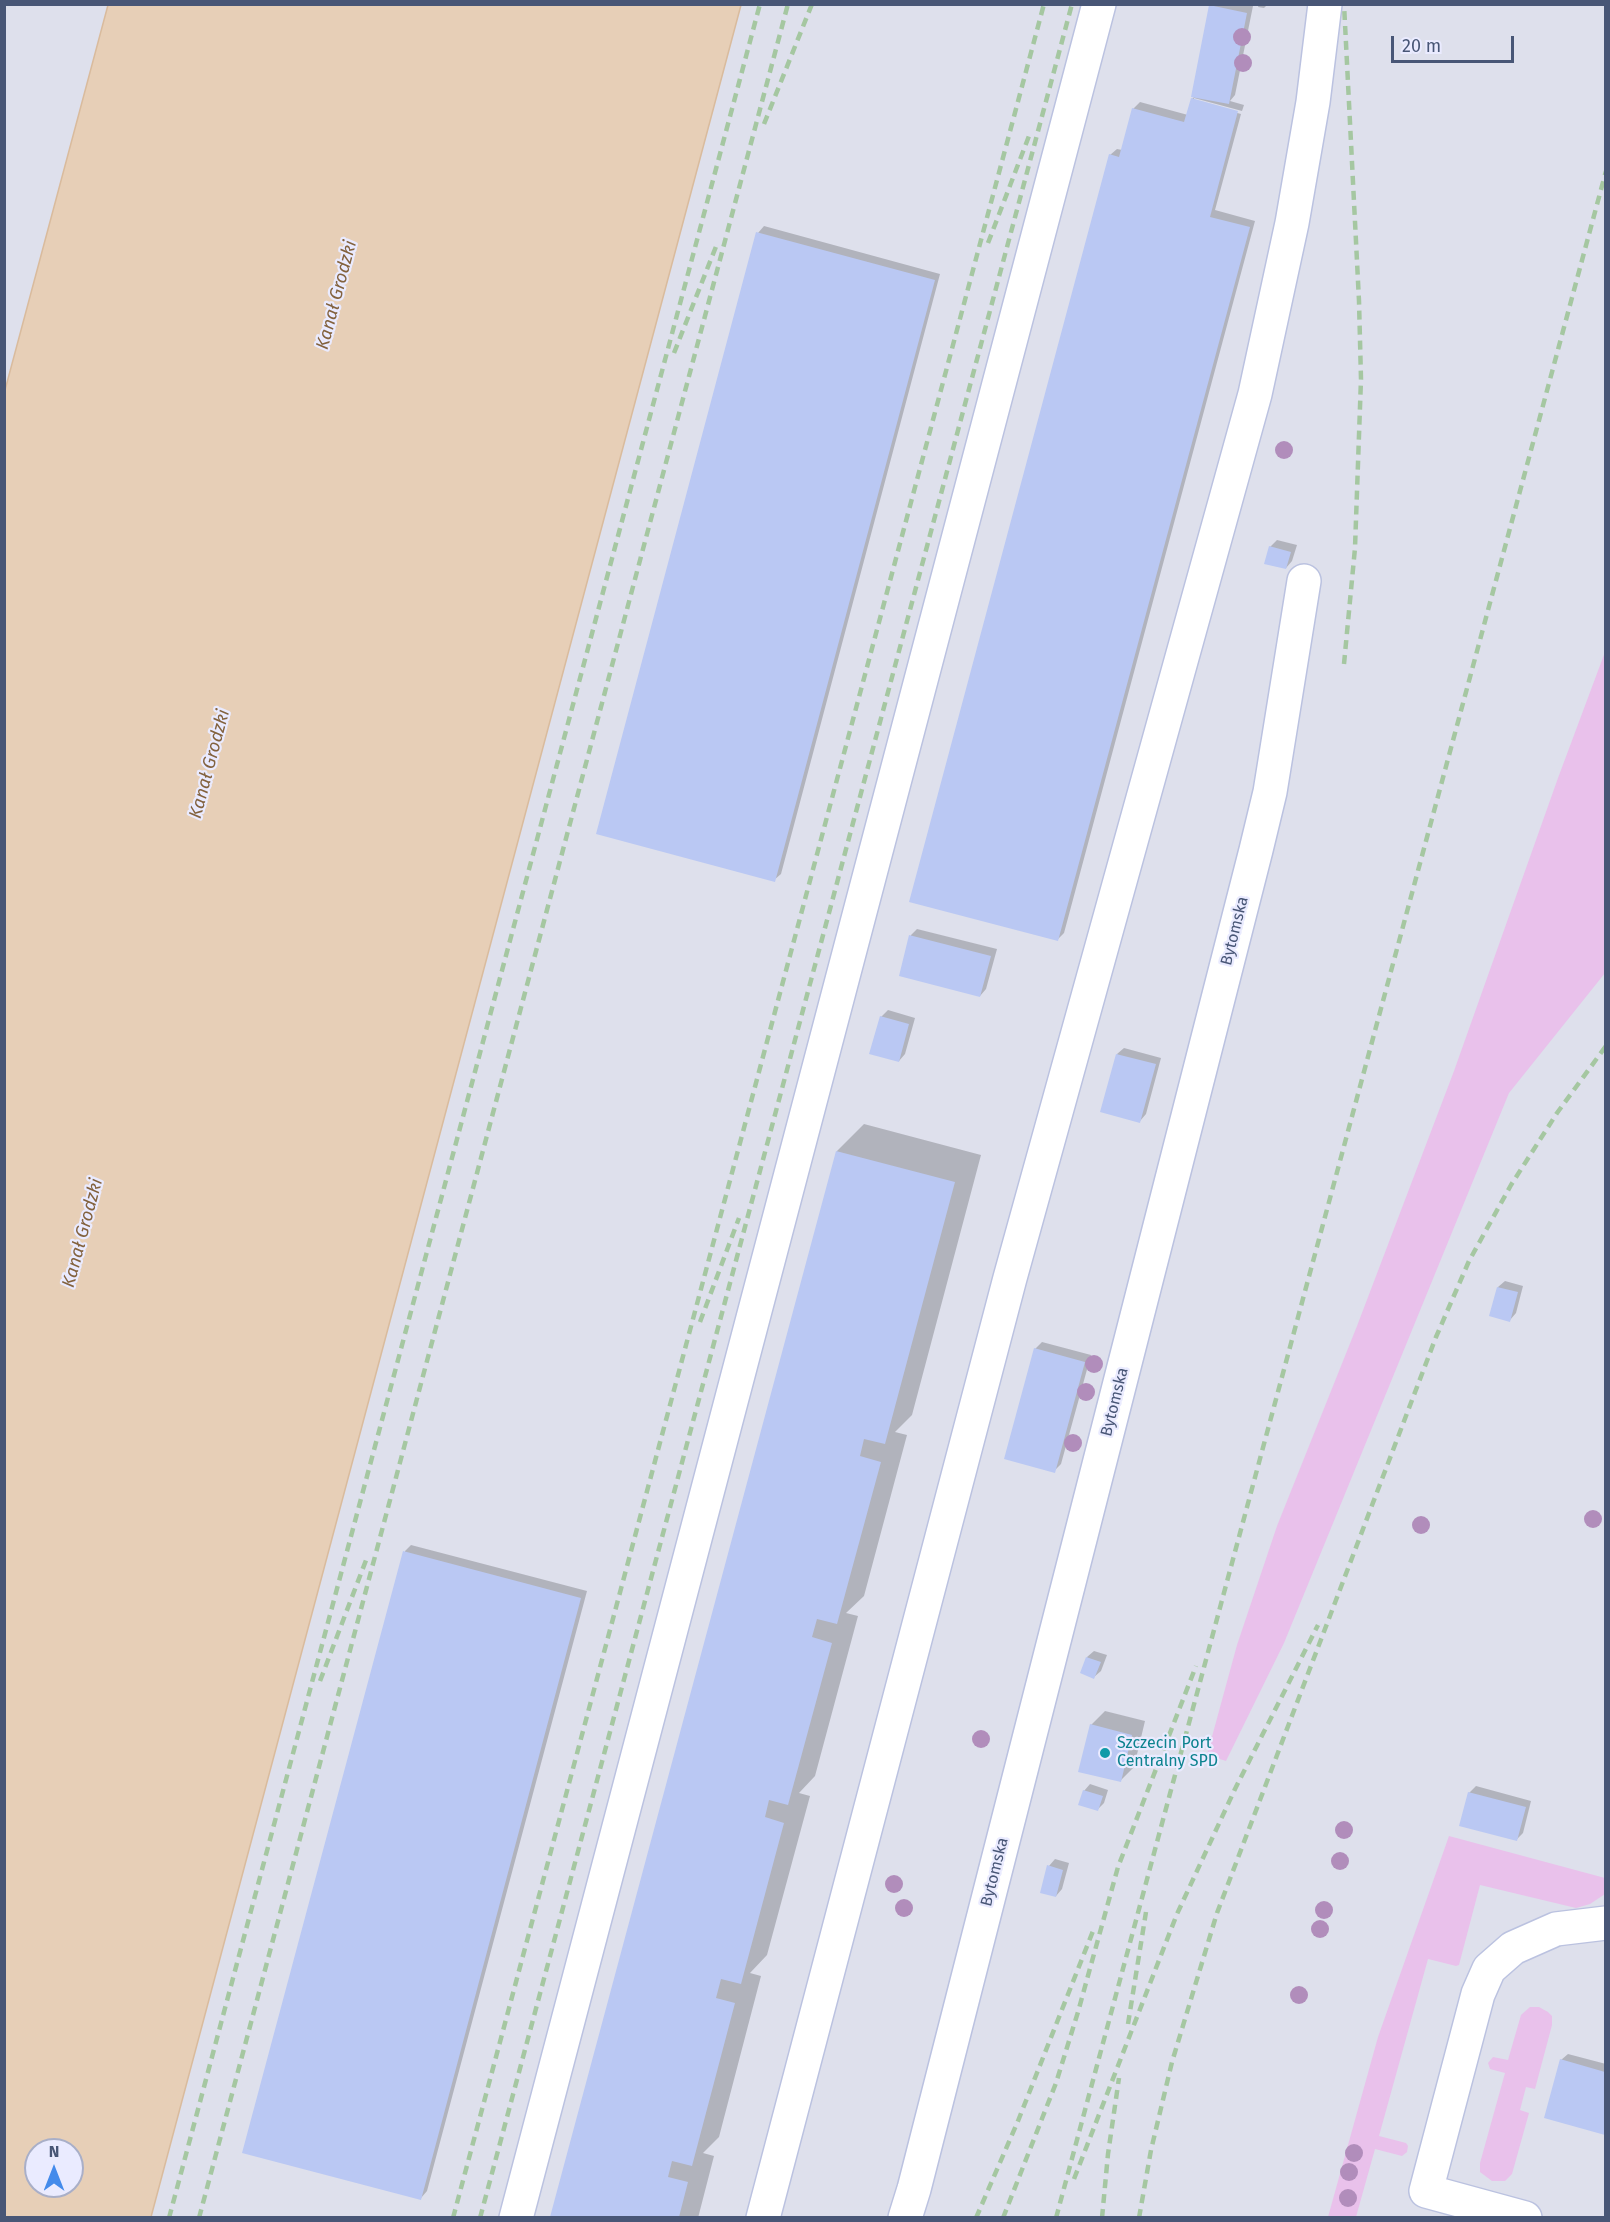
<!DOCTYPE html>
<meta charset="utf-8">
<style>
body{margin:0}
#map{position:relative;width:1610px;height:2222px;overflow:hidden;background:#e3e4fd;font-family:"Fira Sans",sans-serif}
canvas{display:block}
.frame{position:absolute;inset:0;border:6px solid #485676;pointer-events:none}
.north{position:absolute;left:24px;top:2138px;width:60px;height:60px;box-sizing:border-box;background:#eaebff;border:2px solid #a9afc8;border-radius:50%;rotate:0deg;font-size:16px;font-weight:700;line-height:24px;text-align:center;color:#485676}
.north::after{content:'';display:block;margin:auto;width:21px;height:27px;background:#448beb;clip-path:polygon(50% 0,100% 100%,50% 72%,0 100%)}
.scale{position:absolute;left:1391px;top:36px;width:123px;height:27px;box-sizing:border-box;border:3px solid #485676;border-top:0;padding-left:8px;font-size:18px;line-height:21px;white-space:nowrap;color:#485676;-webkit-text-stroke:4px #eaebff;paint-order:stroke}
</style>
<div id="map">
<canvas width="1610" height="2222"></canvas>
<div class="frame"></div>
<div class="north">N</div>
<div class="scale">20 m</div>
</div>
<script>
const context = document.querySelector('canvas').getContext('2d');
context.lineJoin = 'round';
function paint(path, color) {
  context.fillStyle = color;
  context.fill(path, 'evenodd');
}
function toPath(rows) {
  const path = new Path2D();
  for (const r of rows) {
    path.moveTo(r[0], r[1]);
    for (let i = 2; i < r.length; i += 2) path.lineTo(r[i], r[i + 1]);
  }
  return path;
}
function stroke(path, color, width, dash) {
  context.strokeStyle = color;
  context.lineWidth = width;
  context.lineCap = dash ? 'butt' : 'round';
  context.setLineDash(dash || []);
  context.stroke(path);
}
function label(font, color, halo, rows, align = 'center') {
  context.font = font + ' "Fira Sans",sans-serif';
  context.lineWidth = 4.5;
  context.setLineDash([]);
  context.textBaseline = 'middle';
  context.strokeStyle = halo;
  context.fillStyle = color;
  for (const [text, x, y, turn = 0] of rows) {
    context.save();
    context.translate(x, y);
    context.rotate((+turn || 0) * Math.PI / 180);
    context.textAlign = isNaN(turn) ? turn : align;
    if (halo) context.strokeText(text, 0, 0);
    context.fillText(text, 0, 0);
    context.restore();
  }
}
const industrial = toPath([
 [5,5,108,5,5,390],
 [741,5,1605,5,1605,2217,151,2218]
]);
const green = toPath([
 [1605,652,1605,973,1509,1093,1284,1643,1226,1761,1207,1755,1237,1645,1277,1526,1357,1326,1454,1071,1558,778],
 [1449,1836,1605,1878,1605,1894,1590,1904,1576,1908,1480,1885,1459,1965,1456,1966,1428,1959,1379,2136,1406,2143,1408,2146,1407,2152,1402,2156,1375,2149,1356,2217,1328,2217,1378,2037],
 [1530,2007,1539,2007,1548,2012,1552,2016,1552,2025,1535,2089,1526,2087,1520,2110,1529,2113,1512,2174,1505,2181,1492,2181,1480,2172,1480,2163,1505,2073,1490,2069,1488,2063,1493,2057,1508,2060,1521,2015]
]);
const water = toPath([
 [108,5,741,5,151,2217,5,2218,5,390,108,5],
 [36,2150,72,2150,72,2186,36,2186,36,2150]
]);
const shadow = toPath([
 [1212,4,1253,6,1235,95,1230,101,1244,105,1242,111,1194,98,1194,101,1241,114,1215,210,1255,221,1064,933,1057,940,1110,155,1117,149,1122,150,1133,109,1140,102,1188,115,1192,99,1195,96],
 [1259,4,1268,4,1264,8,1258,7],
 [764,226,940,274,781,874,774,880,758,233],
 [1277,540,1297,545,1292,561,1286,568,1270,547],
 [917,929,997,949,986,989,980,996,901,975,911,935],
 [888,1010,915,1018,905,1054,899,1061,881,1017],
 [1124,1048,1161,1058,1146,1114,1140,1121,1117,1054],
 [864,1124,981,1155,912,1415,895,1432,907,1435,864,1596,846,1613,858,1616,815,1776,799,1793,810,1796,767,1955,750,1973,761,1976,719,2137,703,2153,714,2156,698,2218,552,2218,837,1151],
 [1505,1281,1523,1286,1516,1313,1510,1320,1498,1287],
 [1042,1342,1091,1355,1061,1464,1054,1471,1035,1349],
 [411,1545,587,1591,427,2191,421,2198,405,1551],
 [1094,1651,1107,1655,1101,1671,1094,1677,1087,1657],
 [1105,1711,1145,1721,1134,1767,1120,1781,1091,1725],
 [1090,1784,1108,1790,1104,1803,1098,1809,1084,1791],
 [1476,1786,1531,1801,1523,1833,1516,1840,1469,1793],
 [1055,1859,1069,1863,1062,1889,1056,1896,1049,1866],
 [1568,2054,1606,2064,1606,2134,1546,2117,1561,2060]
]);
const building = toPath([
 [1209,5,1247,13,1229,104,1191,97],
 [1191,98,1238,111,1210,217,1250,227,1058,941,909,902,1109,154,1119,157,1132,108,1184,122],
 [756,232,935,280,775,882,596,834],
 [1269,546,1291,552,1286,569,1264,564],
 [909,935,991,956,980,997,899,976],
 [880,1016,909,1024,899,1062,869,1054],
 [1116,1054,1156,1064,1140,1123,1100,1112],
 [836,1151,955,1182,885,1444,864,1439,860,1456,881,1462,837,1624,817,1619,812,1637,832,1643,788,1805,769,1800,765,1817,784,1823,741,1984,721,1979,716,1998,735,2003,692,2166,672,2161,668,2177,688,2182,679,2217,550,2217],
 [1497,1287,1518,1292,1510,1322,1489,1316],
 [1034,1348,1085,1362,1055,1473,1004,1459],
 [403,1551,581,1598,421,2200,242,2153],
 [1086,1657,1101,1662,1094,1679,1080,1673],
 [1090,1724,1132,1735,1121,1782,1078,1772],
 [1083,1790,1103,1796,1098,1811,1078,1805],
 [1468,1792,1526,1807,1517,1841,1459,1826],
 [1047,1865,1063,1870,1056,1897,1040,1893],
 [1560,2059,1605,2072,1605,2135,1544,2118]
]);
const minor = toPath([
 [516,2218,1099,4],
 [763,2218,1010,1278,1255,394,1292,223,1313,102,1325,4],
 [905,2218,914,2189,1256,850,1270,792,1304,581],
 [1525,2218,1426,2191,1478,1994,1489,1969,1513,1948,1556,1929,1606,1923]
]);
const rail = toPath([
 [764,124,812,4],
 [988,243,1029,136],
 [674,353,717,244],
 [1344,664,1355,548,1361,379,1359,301,1344,4],
 [700,1322,739,1218],
 [320,1681,368,1555],
 [1128,2024,1146,1912],
 [1074,2179,1177,1914,1235,1789,1318,1625],
 [169,2218,760,4],
 [199,2218,788,4],
 [453,2218,1044,4],
 [480,2218,1072,4],
 [976,2218,1018,2121,1093,1931],
 [1003,2218,1056,2083,1078,2012,1118,1867,1196,1666],
 [1056,2218,1606,171],
 [1102,2218,1108,2154,1119,2078],
 [1139,2218,1151,2150,1172,2062,1217,1913,1436,1337,1469,1261,1511,1185,1557,1113,1606,1046]
]);
const trees = [
 [1242,37],
 [1243,63],
 [1284,450],
 [1094,1364],
 [1086,1392],
 [1073,1443],
 [1593,1519],
 [1421,1525],
 [981,1739],
 [1344,1830],
 [1340,1861],
 [894,1884],
 [904,1908],
 [1324,1910],
 [1320,1929],
 [1299,1995],
 [1354,2153],
 [1349,2172],
 [1348,2198]
];
const markers = [
 [1105,1753,6,"#0f9aa8"]
];
const streetNames = [
 ["Bytomska",1235,931,-76],
 ["Bytomska",1115,1402,-76],
 ["Bytomska",995,1872,-76]
];
const cultureNames = [
 ["Szczecin Port",1117,1744],
 ["Centralny SPD",1117,1762]
];
const waterNames = [
 ["Kanał Grodzki",337,295,-75],
 ["Kanał Grodzki",210,764,-75],
 ["Kanał Grodzki",83,1233,-75]
];
paint(industrial, '#dee0ec');
paint(green, '#e9c1eb');
paint(water, '#e7cfb7');
stroke(water, '#d9bb9d', 1.5);
paint(shadow, '#0003');
paint(building, '#bac8f3');
stroke(minor, '#bbc2e0', 36);
stroke(minor, '#fff', 33);
stroke(rail, '#a5c7a1', 4.5, [9, 6]);
context.fillStyle = '#b18dbb';
for (const [x, y] of trees) {
  context.beginPath();
  context.arc(x, y, 9, 0, 2 * Math.PI);
  context.fill();
}
for (const [x, y, r, color] of markers) {
  const dot = new Path2D();
  dot.arc(x, y, r, 0, 2 * Math.PI);
  context.fillStyle = color;
  context.fill(dot);
  stroke(dot, '#eaebff', 2);
}
label('16px', '#485676', '#eaebff', streetNames);
label('16px', '#0d838f', '#eaebff', cultureNames, 'left');
label('italic 18px', '#83623e', '#eaebff', waterNames);
</script>
